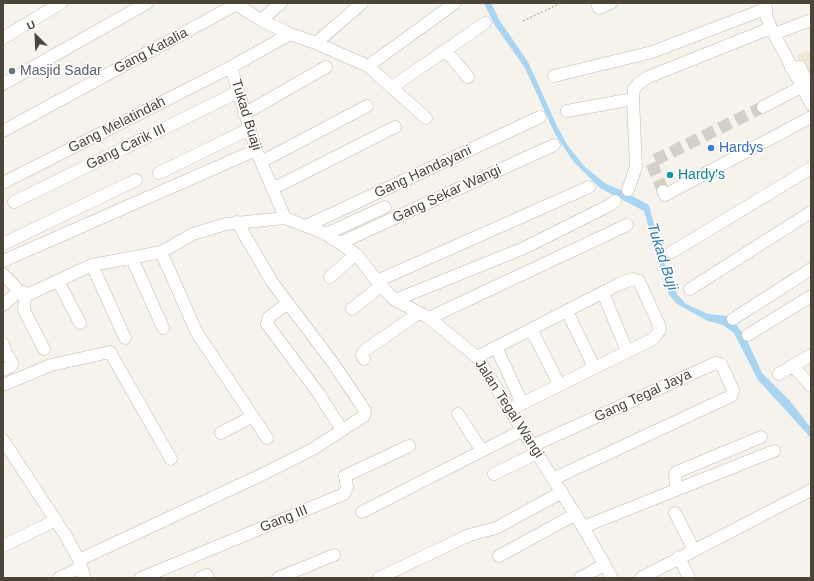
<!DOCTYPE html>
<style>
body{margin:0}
#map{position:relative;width:814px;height:581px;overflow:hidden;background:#f6f3ec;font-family:Helvetica,sans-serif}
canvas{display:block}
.frame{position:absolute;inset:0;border:4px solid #4b4439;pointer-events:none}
.north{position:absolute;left:16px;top:16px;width:40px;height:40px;-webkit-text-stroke:3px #fff;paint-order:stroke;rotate:336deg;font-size:11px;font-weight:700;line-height:16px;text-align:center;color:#4b4439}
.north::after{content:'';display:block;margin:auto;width:14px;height:18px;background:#4b4439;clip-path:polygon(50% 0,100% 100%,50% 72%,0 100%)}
</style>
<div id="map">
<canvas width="814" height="581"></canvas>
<div class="frame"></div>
<div class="north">U</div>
</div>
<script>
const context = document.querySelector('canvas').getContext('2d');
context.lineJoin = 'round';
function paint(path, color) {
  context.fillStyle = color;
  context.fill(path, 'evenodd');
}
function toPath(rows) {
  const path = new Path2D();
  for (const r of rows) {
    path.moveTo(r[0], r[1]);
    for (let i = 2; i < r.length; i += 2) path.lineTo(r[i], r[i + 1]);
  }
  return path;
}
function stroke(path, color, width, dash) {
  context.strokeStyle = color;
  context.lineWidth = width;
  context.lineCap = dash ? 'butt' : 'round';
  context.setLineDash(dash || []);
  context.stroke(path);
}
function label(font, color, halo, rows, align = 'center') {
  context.font = font + ' Helvetica,sans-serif';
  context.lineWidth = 3;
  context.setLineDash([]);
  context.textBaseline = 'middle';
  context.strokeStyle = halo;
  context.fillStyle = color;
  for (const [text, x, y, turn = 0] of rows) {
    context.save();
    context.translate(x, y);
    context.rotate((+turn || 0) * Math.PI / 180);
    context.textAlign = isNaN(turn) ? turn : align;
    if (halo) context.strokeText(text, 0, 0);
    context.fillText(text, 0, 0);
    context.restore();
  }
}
const education = toPath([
 [811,50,811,80,809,81,797,55]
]);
const water = toPath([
 [484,3,491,3,500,21,528,62,557,126,568,146,585,167,606,184,621,190,649,205,663,260,677,294,686,304,708,314,728,316,733,320,746,338,762,373,790,401,811,428,811,438,758,380,734,333,723,325,708,321,677,304,669,295,644,211,600,188,573,161,555,134,525,68,494,24]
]);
const minorTunnel = toPath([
 [663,191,651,162,763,107]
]);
const path = toPath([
 [523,21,561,3]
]);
const minor = toPath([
 [234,3,261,20,290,34,316,43,368,66,426,118],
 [597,3,599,8,611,3],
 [765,3,767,18,771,28,811,104],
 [261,20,281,3],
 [774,34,811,20],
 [3,38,61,3],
 [316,43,362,3],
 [446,51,468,77],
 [368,66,455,3],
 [231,67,256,150,285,218],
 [791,68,800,67,807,82,801,86],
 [554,76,652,52,765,9],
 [3,84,147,3],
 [392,87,485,23],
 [763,107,801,87],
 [567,111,633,99],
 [244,114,326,67],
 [3,131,237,4],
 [261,162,367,106],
 [159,173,249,129],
 [3,183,231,67,290,34],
 [272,189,395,127],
 [628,190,636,167,633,99,634,89,638,84,648,77,771,28],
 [663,191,665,195,811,117],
 [14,202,238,92],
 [306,226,540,117],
 [326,234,385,207],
 [340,243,554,145],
 [3,244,136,180],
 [161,252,197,333,267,438],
 [672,252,811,168],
 [132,258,163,328],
 [3,261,256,150],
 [92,265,125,338],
 [3,274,19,291,29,294,92,265,161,252,193,234,226,224,285,218,326,234,356,254,381,286,395,300,429,318,477,357,583,527,612,578],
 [330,277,356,254],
 [58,281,80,323],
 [377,281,589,187],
 [690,289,811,212],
 [603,293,627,351],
 [25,294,24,310,44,349],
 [395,300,524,248,610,205,615,201],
 [288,303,269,317,267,324,319,394,342,430],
 [3,305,19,291],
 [352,309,381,286],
 [567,311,594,367],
 [429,318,627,225],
 [733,319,811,269],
 [531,329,559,384],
 [748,335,811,296],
 [3,344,5,349],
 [496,347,522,403],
 [477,357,619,284,633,279,639,281,659,325,660,330,657,334,653,339,511,409],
 [364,359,362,355,364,351,419,313],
 [793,366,811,386],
 [3,370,11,366,12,363,9,357],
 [779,374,811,355],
 [3,385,51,365,110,352,171,459],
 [458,414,482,451],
 [221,433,253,416],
 [3,440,66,536,79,560,85,578],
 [532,446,709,366,715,363,721,364,733,390,731,396,553,479],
 [494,474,537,453],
 [676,489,675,474,677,472,761,437],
 [362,512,523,430],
 [675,513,694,550],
 [583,527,774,451],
 [3,546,56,520],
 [499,556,576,514],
 [679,557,689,578],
 [79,560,261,475,313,449,364,416,365,411,360,403,333,363,272,282,237,222],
 [59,578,81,567],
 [141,578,344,494,347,488,345,476,409,446],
 [200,578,207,575],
 [278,578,334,555],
 [379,578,469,535,496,528,562,492],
 [580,578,604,565],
 [641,578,811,490]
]);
const markers = [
 [12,71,4,"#6b7280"],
 [711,148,4,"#3f7fe0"],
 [670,175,4,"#0f9aa8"]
];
const streetNames = [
 ["Gang Katalia",151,51,-28],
 ["Tukad Buaji",246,115,73],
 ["Gang Melatindah",117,125,-27],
 ["Gang Carik III",126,147,-26],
 ["Gang Handayani",423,172,-25],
 ["Gang Sekar Wangi",447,194,-25],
 ["Gang Tegal Jaya",643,396,-25],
 ["Jalan Tegal Wangi",509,409,57],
 ["Gang III",284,519,-22]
];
const worshipNames = [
 ["Masjid Sadar",20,71]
];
const shopNames = [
 ["Hardys",719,148]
];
const cultureNames = [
 ["Hardy's",678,175]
];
const waterNames = [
 ["Tukad Buji",662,257,72]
];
paint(education, '#efe8d6');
paint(water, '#a9d4f2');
stroke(minorTunnel, '#d4d0c8', 12, [12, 6]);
stroke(minor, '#c2bbae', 13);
stroke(path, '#c4b79f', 1.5, [2, 2]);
stroke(minor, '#fff', 12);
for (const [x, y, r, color] of markers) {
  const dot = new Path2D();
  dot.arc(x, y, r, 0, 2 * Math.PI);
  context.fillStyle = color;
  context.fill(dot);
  stroke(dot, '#fff', 1.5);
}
label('14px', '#4b4439', '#fff', streetNames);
label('14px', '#5b616d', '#fff', worshipNames, 'left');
label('14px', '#366cbe', '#fff', shopNames, 'left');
label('14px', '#0d838f', '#fff', cultureNames, 'left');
label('italic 15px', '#2e7ab2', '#fff', waterNames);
</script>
